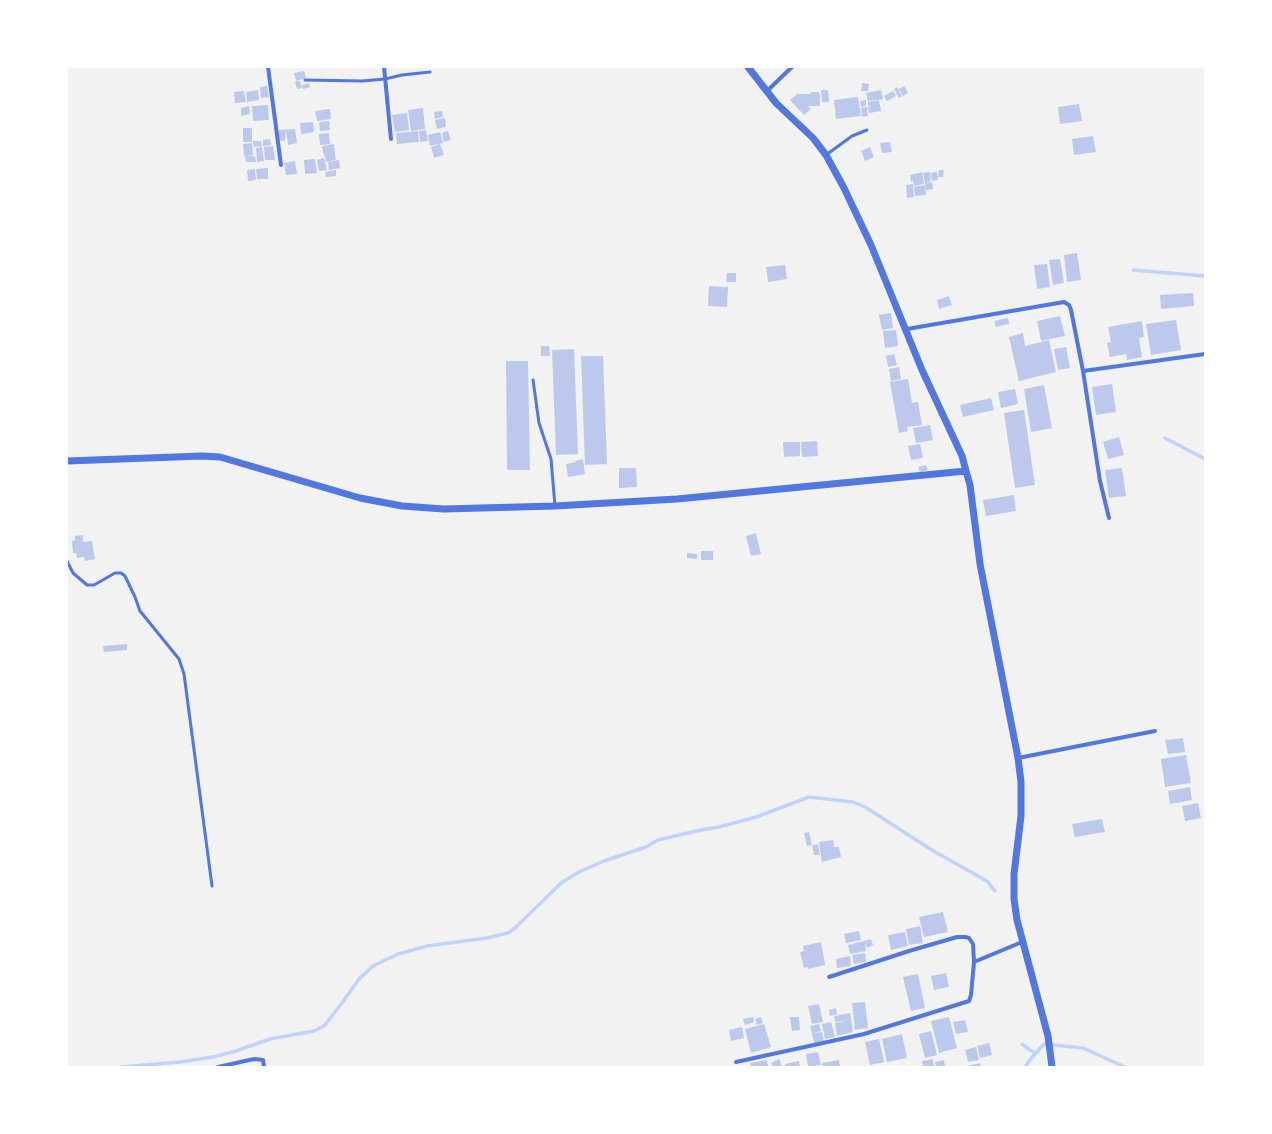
<!DOCTYPE html>
<style>
body{margin:0}
#map{position:relative;width:1272px;height:1134px;overflow:hidden;background:#f2f2f2;font-family:Mulish,sans-serif}
canvas{display:block}
.frame{position:absolute;inset:0;border:68px solid #fff;pointer-events:none}
</style>
<div id="map">
<canvas width="1272" height="1134"></canvas>
<div class="frame"></div>
</div>
<script>
const context = document.querySelector('canvas').getContext('2d');
context.lineJoin = 'round';
function toPath(rows) {
  const path = new Path2D();
  for (const r of rows) {
    path.moveTo(r[0], r[1]);
    for (let i = 2; i < r.length; i += 2) path.lineTo(r[i], r[i + 1]);
  }
  return path;
}
function stroke(path, color, width, dash) {
  context.strokeStyle = color;
  context.lineWidth = width;
  context.lineCap = dash ? 'butt' : 'round';
  context.setLineDash(dash || []);
  context.stroke(path);
}
function paint(path, color) {
  context.fillStyle = color;
  context.fill(path, 'evenodd');
}
const stream = toPath([
 [1133,270,1205,276],
 [1165,438,1205,459],
 [1022,1044,1030,1050,1036,1053],
 [121,1067,180,1062,213,1057,236,1051,270,1039,314,1031,324,1026,342,1003,359,979,373,966,398,954,427,946,487,938,508,933,515,928,561,883,579,872,604,861,646,847,658,840,701,830,719,827,756,817,809,797,853,802,865,807,935,852,987,881,995,891],
 [1025,1067,1029,1061,1044,1044,1083,1048,1125,1067]
]);
const building = toPath([
 [304,71,306,78,296,81,294,73],
 [300,81,302,88,297,89,295,82],
 [309,83,310,87,303,89,302,85],
 [862,83,869,84,868,91,861,91],
 [267,86,269,97,261,98,260,87],
 [904,86,908,93,903,96,899,89],
 [897,87,902,96,899,98,894,89],
 [258,90,259,100,247,102,246,92],
 [821,90,828,90,829,102,822,102],
 [881,90,883,99,868,101,866,93],
 [244,91,246,102,235,103,234,92],
 [893,91,896,96,887,101,884,96],
 [811,92,819,92,819,94,820,94,820,106,808,106,811,109,804,115,790,100,797,94,811,94],
 [858,97,861,116,836,119,834,100],
 [866,100,866,106,861,107,860,101],
 [879,100,881,111,869,113,868,107,871,106,868,106,868,102],
 [1079,104,1082,121,1060,124,1058,107],
 [268,105,269,120,253,121,252,106],
 [249,106,250,114,241,116,241,108],
 [867,107,868,116,862,117,861,108],
 [423,108,425,129,411,131,408,110],
 [330,109,331,119,317,121,315,111],
 [442,111,443,117,435,119,434,112],
 [407,113,409,130,395,132,392,115],
 [445,118,446,127,437,129,435,120],
 [329,121,330,130,320,131,319,122],
 [313,122,314,132,301,134,300,123],
 [243,128,252,128,252,142,243,142],
 [295,129,297,143,288,145,286,131,285,141,278,140,279,130],
 [426,130,428,141,420,142,419,131],
 [418,131,419,142,397,144,396,133],
 [448,131,451,140,444,142,442,133],
 [440,132,443,143,430,146,428,135],
 [329,133,330,144,320,145,319,134],
 [1093,136,1096,152,1074,155,1072,139],
 [270,139,271,145,263,146,263,140],
 [253,141,261,141,262,146,254,147],
 [890,142,892,152,882,153,880,143],
 [252,143,253,155,244,156,243,144],
 [334,144,335,154,324,156,322,146],
 [440,144,444,155,434,158,431,147],
 [273,146,275,160,265,160,264,147],
 [262,147,264,161,257,162,256,148],
 [870,147,874,157,865,161,861,151],
 [335,154,336,160,326,162,325,156],
 [245,156,255,156,256,162,246,162],
 [324,158,327,170,319,171,317,160],
 [315,159,317,173,305,174,304,160],
 [339,160,340,168,329,170,328,162],
 [295,161,297,174,286,175,284,163],
 [268,168,268,179,257,179,256,169],
 [255,169,256,180,248,181,247,170],
 [336,170,336,176,326,177,325,172],
 [939,170,944,170,943,177,938,177],
 [922,172,924,184,914,186,913,180,911,182,910,175],
 [930,172,931,181,925,183,923,173],
 [937,172,938,180,932,181,931,173],
 [932,182,933,189,926,190,925,183],
 [913,184,914,197,907,198,906,185],
 [925,185,926,195,915,196,914,187],
 [1077,253,1081,280,1067,282,1064,255],
 [1060,259,1064,283,1053,285,1049,260],
 [1047,264,1050,287,1037,289,1034,265],
 [785,265,787,279,768,282,766,267],
 [727,273,736,273,736,282,726,282],
 [709,286,728,287,727,307,708,306],
 [1193,293,1194,306,1161,309,1160,295],
 [949,296,952,305,939,309,937,300],
 [891,313,893,328,882,330,879,315],
 [1060,316,1065,336,1041,341,1037,321],
 [1008,318,1009,324,996,327,994,321],
 [1176,320,1181,350,1151,355,1146,324],
 [1142,321,1144,337,1139,338,1142,357,1127,360,1126,354,1110,357,1107,343,1111,342,1108,327],
 [896,330,898,346,885,348,883,331],
 [1023,333,1025,346,1049,340,1056,372,1019,381,1009,337],
 [541,346,549,346,550,356,541,356],
 [1066,347,1070,368,1058,370,1054,349],
 [574,349,578,454,556,455,552,350],
 [894,354,897,365,888,367,886,356],
 [581,356,603,356,607,464,585,465],
 [506,361,528,361,530,470,507,470],
 [899,367,901,379,891,381,889,369],
 [908,379,912,403,918,402,922,425,907,427,908,431,899,433,890,382],
 [1112,384,1116,412,1096,415,1092,387],
 [1044,385,1052,428,1031,432,1024,389],
 [1015,389,1018,404,1001,408,998,392],
 [991,398,994,410,963,417,960,405],
 [1024,410,1035,485,1015,488,1004,413],
 [930,425,933,440,916,443,913,428],
 [1119,437,1124,455,1108,459,1103,442],
 [817,441,818,456,802,457,801,442],
 [783,442,800,442,800,456,784,457],
 [920,444,923,458,911,460,908,446],
 [583,459,585,474,568,477,566,464,576,462,575,461],
 [926,465,928,470,920,472,918,467],
 [619,468,636,468,637,487,619,488],
 [1122,468,1126,496,1109,498,1105,470],
 [1014,495,1016,511,986,516,983,500],
 [756,533,761,554,751,556,746,536],
 [83,535,83,542,92,541,95,559,85,561,84,557,77,558,76,553,73,553,72,541,75,540,75,536],
 [701,551,713,551,713,560,701,560],
 [687,553,697,554,697,559,687,558],
 [127,644,127,650,104,652,103,646],
 [1183,738,1185,752,1168,754,1165,740],
 [1186,755,1191,783,1165,787,1161,759],
 [1190,787,1192,800,1170,804,1168,791],
 [1198,803,1201,818,1185,821,1182,806],
 [1102,819,1105,832,1075,837,1072,824],
 [809,832,812,845,807,846,804,833],
 [833,840,834,847,839,847,841,857,822,862,819,842],
 [818,844,820,855,814,855,812,845],
 [943,912,948,932,924,937,919,917],
 [920,926,923,943,909,945,906,929],
 [859,931,861,940,846,943,844,934],
 [905,932,908,946,891,950,888,935],
 [871,939,873,945,867,948,865,942,866,951,850,954,848,945],
 [821,942,825,965,808,969,808,967,804,968,800,952,804,951,803,946],
 [865,953,866,962,854,964,852,955],
 [850,956,851,966,837,968,836,959],
 [946,973,949,987,934,990,931,976],
 [918,974,925,1008,911,1011,903,977],
 [865,1002,868,1028,855,1030,852,1003],
 [819,1004,823,1022,812,1024,808,1006],
 [836,1008,837,1014,830,1016,829,1010],
 [850,1013,853,1032,837,1036,835,1023,849,1020,835,1022,834,1016],
 [753,1017,754,1022,745,1025,743,1019],
 [761,1017,763,1023,757,1025,755,1019],
 [790,1017,799,1017,800,1030,792,1031],
 [949,1017,957,1048,939,1053,931,1021],
 [965,1020,968,1032,956,1034,953,1022],
 [831,1022,835,1037,825,1039,822,1024],
 [764,1024,771,1047,751,1053,745,1029],
 [819,1024,821,1031,812,1033,810,1026],
 [742,1027,744,1038,731,1041,729,1030],
 [931,1031,937,1055,925,1058,919,1034],
 [822,1032,824,1041,814,1043,812,1033],
 [902,1034,907,1058,887,1062,882,1039],
 [879,1039,884,1062,870,1065,865,1042],
 [989,1043,992,1055,980,1058,977,1046],
 [976,1047,979,1060,968,1062,965,1050],
 [818,1052,821,1065,808,1067,806,1054],
 [779,1059,782,1067,773,1067,771,1063],
 [933,1059,934,1067,923,1067,922,1061],
 [767,1060,768,1067,751,1067,750,1063],
 [839,1060,840,1067,823,1067,822,1063],
 [944,1060,945,1067,936,1067,935,1062],
 [799,1061,800,1067,786,1067,785,1064],
 [980,1063,981,1067,967,1067,967,1066]
]);
const service = toPath([
 [305,80,362,81,385,79,402,75,430,72],
 [826,155,852,136,867,130],
 [533,380,539,423,551,459,555,506],
 [67,561,73,573,87,585,94,585,115,573,121,573,125,576,135,597,140,611,179,659,184,674,212,886]
]);
const minor = toPath([
 [268,67,281,165],
 [384,67,391,139],
 [767,91,792,67],
 [907,329,1064,302,1069,305,1071,310,1083,371,1100,481,1109,518],
 [1083,371,1205,354],
 [1018,758,1155,731],
 [829,977,909,951,957,937,965,937,969,938,973,944,974,962],
 [736,1062,864,1034,969,1001,971,995,974,962,1022,942],
 [218,1067,254,1059,263,1060,264,1067]
]);
const tertiary = toPath([
 [748,67,776,103,813,138,826,155,844,188,871,245,922,370,962,456,966,471,970,485,980,564,1018,758,1021,782,1021,816,1014,874,1014,899,1017,920,1048,1036,1052,1067],
 [67,461,202,456,220,457,360,498,402,506,444,509,555,506,677,499,966,471]
]);
stroke(stream, '#bfd3fe', 3.5);
paint(building, '#bdc9ec');
stroke(service, '#5277de', 3);
stroke(minor, '#5277de', 4);
stroke(tertiary, '#5277de', 7);
</script>
